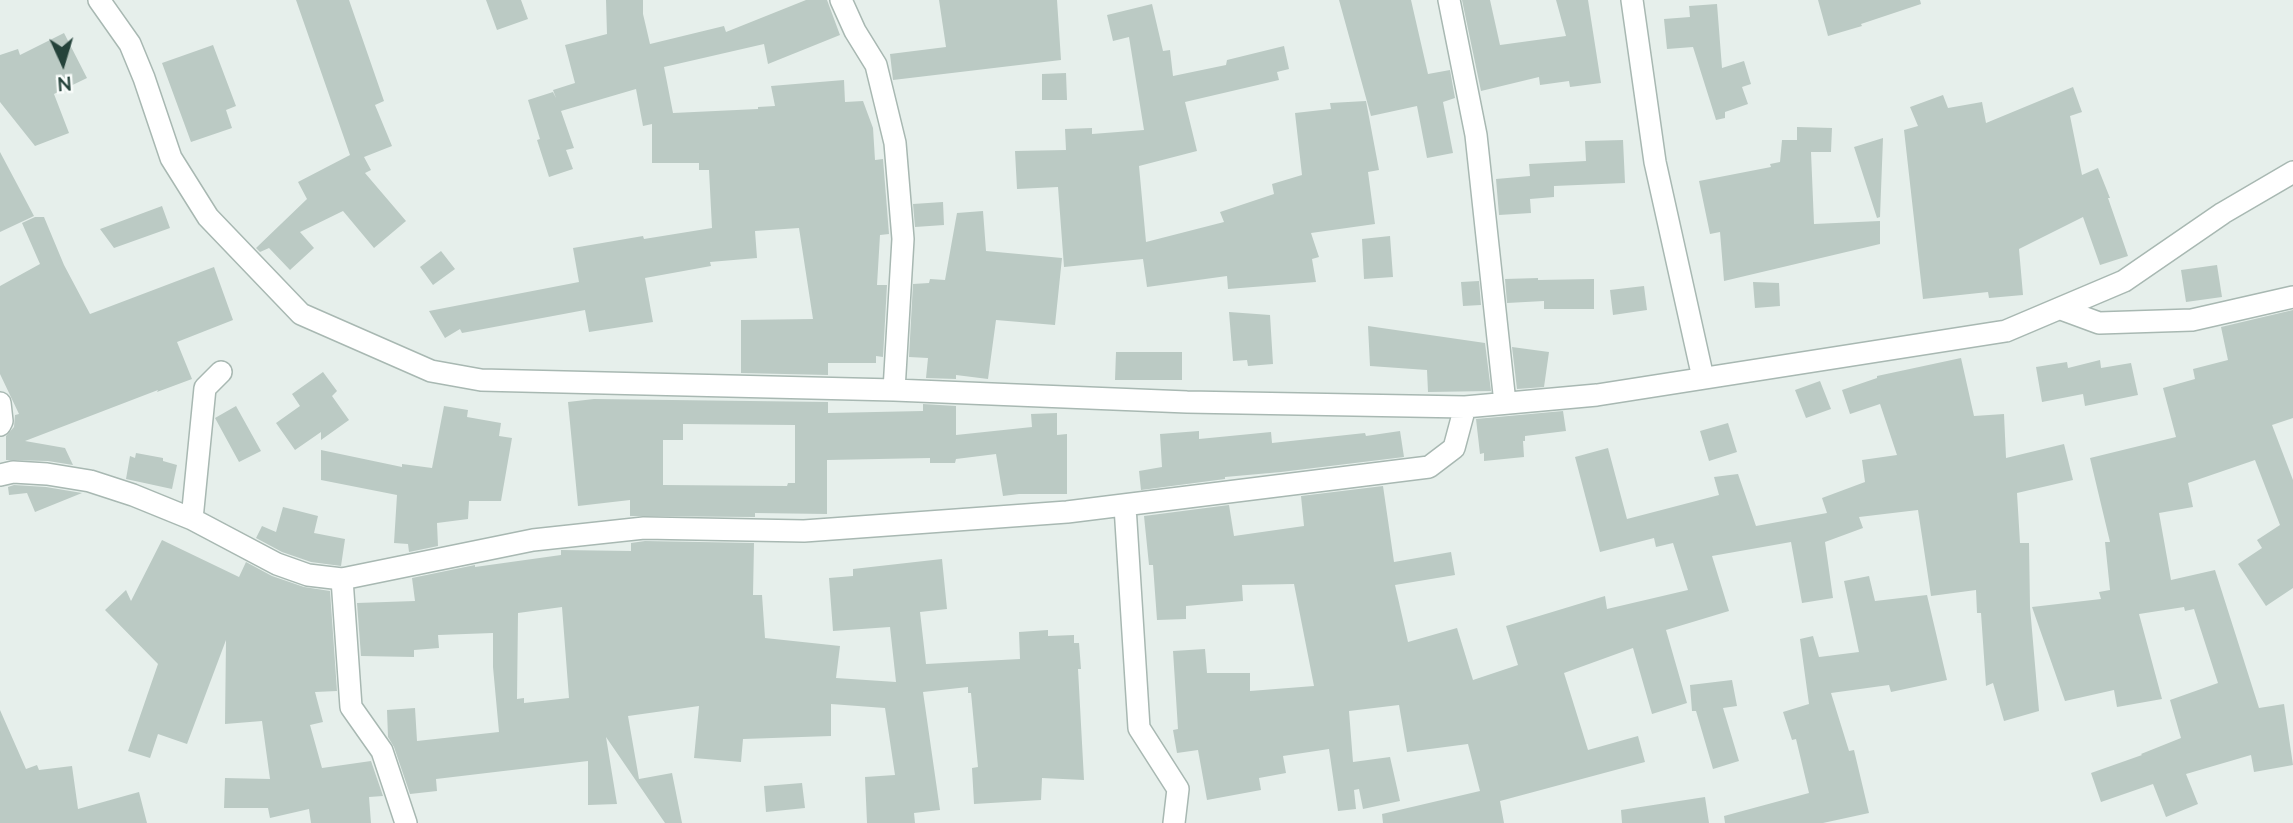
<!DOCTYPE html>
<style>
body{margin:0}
#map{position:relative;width:2293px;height:823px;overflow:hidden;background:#e6efeb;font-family:Mulish,sans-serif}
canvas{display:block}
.north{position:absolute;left:28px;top:28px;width:70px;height:70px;-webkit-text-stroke:5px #f7fbf9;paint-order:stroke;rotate:176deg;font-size:19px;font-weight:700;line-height:28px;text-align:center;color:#24423a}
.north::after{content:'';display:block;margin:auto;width:24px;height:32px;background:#24423a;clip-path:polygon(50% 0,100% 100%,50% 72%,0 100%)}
</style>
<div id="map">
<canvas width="2293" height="823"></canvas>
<div class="north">N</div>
</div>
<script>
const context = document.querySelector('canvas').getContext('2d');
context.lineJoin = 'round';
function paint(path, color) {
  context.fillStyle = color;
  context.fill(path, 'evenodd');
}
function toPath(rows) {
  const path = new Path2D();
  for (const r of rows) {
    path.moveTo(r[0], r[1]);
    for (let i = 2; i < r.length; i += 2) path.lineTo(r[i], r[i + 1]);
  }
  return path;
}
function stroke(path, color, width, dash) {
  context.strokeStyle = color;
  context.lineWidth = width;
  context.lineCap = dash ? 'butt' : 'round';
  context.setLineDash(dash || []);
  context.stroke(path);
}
const building = toPath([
 [296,0,349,0,384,101,375,105,392,146,364,157,371,170,365,173,406,221,374,248,343,211,300,232,314,248,290,270,269,248,260,252,256,248,307,199,298,182,350,155],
 [486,0,521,0,528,19,497,30],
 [606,0,643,0,643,14,650,44,724,26,726,32,806,0,827,0,840,35,768,64,764,44,664,67,673,113,758,109,758,107,775,106,771,86,844,80,845,102,863,101,873,128,875,160,883,159,889,234,880,235,877,285,887,285,883,357,876,356,876,363,828,363,828,375,741,373,741,320,813,319,799,228,755,231,757,258,710,262,711,266,645,278,653,322,589,332,585,310,462,333,460,329,445,338,429,311,579,282,573,248,643,236,644,239,712,228,709,170,699,170,699,163,652,163,652,124,643,126,636,89,561,111,574,148,566,150,573,169,549,177,537,140,540,139,528,100,553,92,556,98,553,90,575,83,565,45,607,34],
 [939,0,1057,0,1061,60,893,80,890,54,946,47],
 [1339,0,1411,0,1428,74,1450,70,1455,98,1443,102,1453,153,1427,158,1417,106,1371,116],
 [1462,0,1490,0,1500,45,1566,36,1556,0,1588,0,1601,83,1570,87,1569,81,1540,85,1539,77,1481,91],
 [1818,0,1920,0,1921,4,1861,24,1862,26,1828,36],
 [1152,4,1163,51,1170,50,1173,76,1226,65,1227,60,1284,46,1289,69,1277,72,1279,80,1185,102,1197,151,1139,166,1146,242,1224,222,1220,212,1274,194,1272,184,1302,175,1295,113,1331,109,1330,103,1366,101,1379,170,1368,172,1375,224,1311,233,1319,257,1312,259,1316,282,1228,289,1227,276,1147,287,1143,259,1064,267,1058,187,1017,189,1015,151,1066,150,1065,129,1092,128,1092,134,1144,130,1129,37,1113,41,1107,15],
 [1717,4,1722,68,1744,61,1751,84,1742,87,1748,104,1725,112,1725,118,1716,120,1693,47,1667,49,1664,19,1690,17,1689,6],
 [64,33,87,78,54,94,69,133,35,146,0,102,0,55,18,49,20,55],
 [213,45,236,106,226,110,232,128,191,142,162,63],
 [1066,73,1067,100,1042,100,1042,74],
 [2073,87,2082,112,2070,116,2082,175,2098,168,2110,198,2108,198,2128,256,2100,265,2083,217,2019,249,2023,295,1989,298,1988,292,1923,299,1904,130,1918,126,1910,107,1943,95,1948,108,1982,102,1986,123],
 [1797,127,1832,128,1831,152,1811,152,1814,224,1880,221,1880,244,1724,281,1720,232,1710,234,1699,181,1771,167,1770,164,1780,162,1782,140,1797,140],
 [1883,138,1880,217,1877,218,1854,147],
 [1623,140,1625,183,1554,186,1554,197,1530,199,1531,213,1499,215,1496,179,1530,176,1529,164,1586,161,1585,141],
 [0,152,34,216,0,232],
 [943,202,944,225,915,227,913,204],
 [162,206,170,228,114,248,100,229],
 [983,211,986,251,1062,258,1055,325,996,320,988,379,956,375,956,379,926,378,928,358,909,357,913,284,929,283,930,279,945,280,957,213],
 [35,217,44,217,64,265,90,314,214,267,233,320,177,342,192,379,157,392,158,390,25,441,65,448,73,465,48,461,6,460,6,436,14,427,15,415,19,414,0,374,0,286,40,264,22,223],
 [1390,236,1393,277,1364,279,1362,239],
 [441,251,455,269,433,285,420,267],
 [2217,265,2222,297,2186,302,2181,270],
 [1538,278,1538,280,1594,279,1594,309,1544,309,1544,301,1507,303,1505,279],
 [1479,281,1481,305,1463,306,1461,282],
 [1753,282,1779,283,1780,306,1755,308],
 [1644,286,1647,310,1613,315,1610,290],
 [2293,310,2293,418,2272,425,2293,480,2293,588,2266,606,2238,564,2262,548,2257,540,2280,525,2255,460,2188,483,2193,507,2159,513,2171,580,2215,570,2259,708,2284,704,2293,765,2254,772,2251,755,2186,774,2198,804,2166,817,2153,784,2101,802,2091,773,2142,755,2141,754,2181,738,2170,700,2218,683,2194,609,2185,611,2184,607,2139,614,2162,699,2117,707,2114,690,2065,701,2032,607,2101,599,2099,592,2110,590,2105,542,2110,542,2090,458,2176,437,2163,388,2195,379,2193,369,2228,360,2221,327],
 [1229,312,1270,315,1273,364,1248,366,1247,360,1233,361],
 [1368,326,1485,343,1491,391,1428,392,1427,370,1370,366],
 [1512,347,1549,352,1544,387,1517,389],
 [1116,352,1182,352,1182,380,1115,380],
 [1961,358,1974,416,2004,414,2006,458,2064,444,2073,480,2017,493,2020,543,2029,543,2030,607,2039,711,2004,721,1993,683,1986,686,1981,613,1977,613,1976,590,1931,596,1918,510,1859,517,1863,528,1825,542,1833,598,1802,603,1791,542,1712,556,1729,611,1666,630,1687,703,1652,714,1633,648,1564,673,1588,750,1638,736,1645,762,1500,801,1504,823,1383,823,1382,814,1480,791,1468,744,1407,752,1399,705,1349,711,1353,762,1390,757,1400,801,1363,809,1359,789,1354,790,1356,809,1338,811,1329,749,1283,756,1286,773,1259,778,1261,790,1207,800,1198,750,1177,753,1173,730,1178,729,1173,651,1205,649,1207,673,1250,673,1250,691,1314,686,1294,584,1242,585,1243,601,1186,606,1186,619,1157,620,1153,565,1149,565,1144,516,1229,505,1234,536,1304,526,1301,496,1383,486,1394,562,1451,552,1455,575,1395,585,1408,642,1457,628,1473,680,1518,665,1506,626,1605,596,1607,609,1688,590,1673,543,1656,547,1654,538,1600,552,1575,457,1608,448,1627,519,1719,495,1714,477,1738,474,1756,526,1827,513,1822,498,1865,482,1862,460,1897,455,1880,404,1850,414,1842,390,1877,378,1877,376],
 [2100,360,2101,368,2131,363,2138,395,2085,406,2083,394,2042,402,2036,367,2067,362,2068,368],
 [323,372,337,391,332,396,349,420,321,440,321,432,295,450,276,423,300,406,292,394],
 [1820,381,1831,409,1806,418,1795,390],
 [594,399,828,402,828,413,923,411,923,404,956,406,956,435,1032,427,1031,414,1057,413,1057,435,1067,434,1067,494,1019,494,1003,496,996,454,956,459,955,463,930,463,930,458,827,460,827,514,755,513,755,517,630,516,630,500,578,506,568,402],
 [683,424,795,425,795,483,788,483,787,486,663,485,663,440,683,440],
 [236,406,261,451,239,462,215,418],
 [444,406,468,410,467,417,501,423,499,436,512,438,501,501,469,501,468,519,437,523,438,546,409,552,408,544,394,543,397,495,321,480,321,450,402,467,402,464,432,468],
 [1563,411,1566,431,1525,436,1525,441,1523,441,1524,457,1484,461,1484,453,1480,454,1476,419],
 [1728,423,1737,452,1709,461,1700,431],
 [1199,431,1199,439,1271,432,1272,443,1365,433,1366,436,1400,431,1404,457,1281,472,1225,477,1225,479,1141,490,1139,471,1162,467,1160,434],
 [136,453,163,458,163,461,177,465,172,489,126,479,130,456,135,458],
 [14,485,46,487,82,493,35,512,27,493,9,495,8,487],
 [283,507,318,516,314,533,345,539,341,566,311,562,282,552,256,538,262,526,276,532],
 [162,540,239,577,246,562,272,576,304,587,330,591,337,691,315,692,323,722,310,725,322,768,371,761,383,796,369,797,371,823,311,823,309,809,270,818,268,808,224,808,225,778,270,779,262,721,225,724,226,640,187,744,158,734,150,758,128,751,158,664,105,610,126,590,131,601],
 [645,541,754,543,753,595,762,595,765,638,840,646,836,678,896,682,890,627,833,631,829,578,853,576,853,569,942,559,947,609,920,612,926,664,1020,659,1019,632,1048,630,1048,636,1074,635,1074,643,1079,643,1081,669,1078,669,1084,780,1042,778,1041,800,974,804,972,768,978,767,971,693,968,693,968,687,923,692,940,810,914,813,915,823,867,823,865,777,895,775,885,708,831,704,831,736,743,739,741,762,694,758,699,706,628,716,639,779,672,773,682,823,665,823,606,737,617,804,588,805,588,761,436,779,437,791,410,794,394,747,388,737,387,710,415,708,417,741,499,732,493,667,493,633,438,635,439,648,414,650,414,657,361,656,357,603,415,601,412,578,475,565,475,567,561,555,561,550,631,551,631,543],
 [562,607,569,698,524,703,524,698,517,699,518,613],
 [1869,576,1875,601,1927,595,1947,680,1891,692,1889,685,1831,693,1849,751,1854,750,1869,813,1823,823,1725,823,1724,816,1809,793,1796,739,1792,740,1783,712,1809,704,1800,639,1813,636,1819,657,1859,652,1844,581],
 [1732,680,1737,706,1723,708,1739,761,1713,769,1696,711,1692,711,1690,685],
 [0,710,26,769,37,765,39,770,72,766,78,809,139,792,147,823,0,823],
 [802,783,805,808,766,812,764,786],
 [1705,797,1709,823,1622,823,1621,810]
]);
const minor = toPath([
 [99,0,130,44,144,78,171,158,208,217,301,314,431,371,481,380,894,390,1187,402,1465,407,1597,395,2006,331,2124,281,2223,213,2293,172],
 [841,0,855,31,876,65,895,143,903,239,894,390],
 [1449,0,1476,135,1505,403],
 [1632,0,1655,162,1703,378],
 [2061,309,2099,323,2192,320,2293,297],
 [0,403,2,421,0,425],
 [0,475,13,472,47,474,90,481,133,495,192,519,277,564,308,575,342,579,533,540,644,528,804,531,1067,512,1429,467,1454,448,1465,407],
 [1125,506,1139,728,1178,789,1174,823],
 [192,519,205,388,221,372],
 [342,579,351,707,382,751,406,823]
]);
paint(building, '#bbcac4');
stroke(minor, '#a8b8b2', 24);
stroke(minor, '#fff', 21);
</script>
